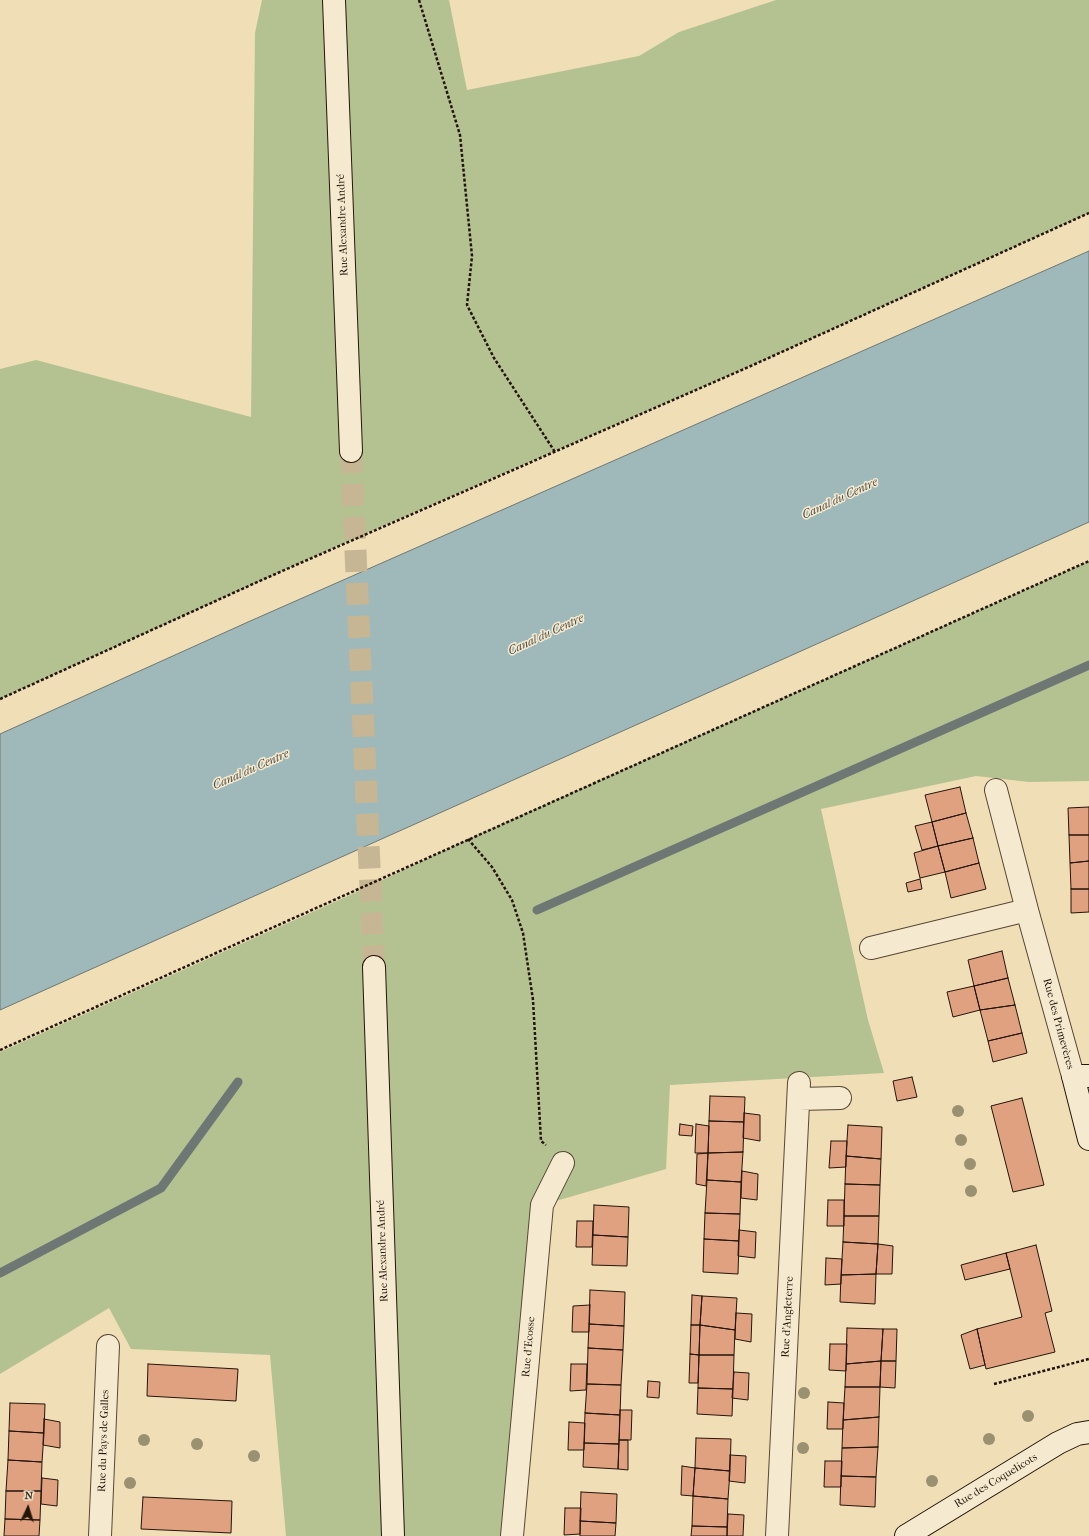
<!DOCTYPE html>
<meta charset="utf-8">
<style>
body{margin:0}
#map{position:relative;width:1089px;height:1536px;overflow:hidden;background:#efdeb6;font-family:"IM FELL French Canon",serif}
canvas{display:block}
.north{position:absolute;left:8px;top:1488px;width:40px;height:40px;-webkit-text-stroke:3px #f5ead0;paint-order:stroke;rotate:4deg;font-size:11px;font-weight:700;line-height:16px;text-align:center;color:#251509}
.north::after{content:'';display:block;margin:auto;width:14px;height:18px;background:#251509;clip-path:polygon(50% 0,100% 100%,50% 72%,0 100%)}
</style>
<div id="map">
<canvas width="1089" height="1536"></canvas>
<div class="north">N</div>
</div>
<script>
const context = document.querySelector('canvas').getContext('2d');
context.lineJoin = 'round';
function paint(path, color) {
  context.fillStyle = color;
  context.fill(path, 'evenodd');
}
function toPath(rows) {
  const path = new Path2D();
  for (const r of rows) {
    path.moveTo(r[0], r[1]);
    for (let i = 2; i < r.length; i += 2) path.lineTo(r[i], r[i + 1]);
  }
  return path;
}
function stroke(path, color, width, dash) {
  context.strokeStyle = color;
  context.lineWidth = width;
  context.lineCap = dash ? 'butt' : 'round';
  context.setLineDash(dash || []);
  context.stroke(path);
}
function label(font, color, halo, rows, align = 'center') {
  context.font = font + ' "IM FELL French Canon",serif';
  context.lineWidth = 3;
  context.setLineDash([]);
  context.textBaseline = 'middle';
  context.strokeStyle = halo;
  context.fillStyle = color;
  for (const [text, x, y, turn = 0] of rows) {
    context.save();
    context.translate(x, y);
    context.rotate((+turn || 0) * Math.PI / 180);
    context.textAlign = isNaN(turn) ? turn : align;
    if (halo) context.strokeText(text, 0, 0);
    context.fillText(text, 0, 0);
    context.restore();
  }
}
const green = toPath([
 [262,0,449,0,467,90,639,56,679,32,776,0,1089,0,1089,213,753,365,353,539,0,699,0,369,36,360,251,417,255,33],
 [1089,561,1089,781,1029,782,976,776,821,809,868,1020,884,1073,670,1085,666,1169,542,1205,512,1536,286,1536,270,1355,131,1349,109,1308,0,1374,0,1052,368,887,468,839]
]);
const water = toPath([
 [1089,251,1089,522,0,1010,0,734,248,622,1089,251]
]);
const stream = toPath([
 [537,910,1089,665],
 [0,1273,161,1188,238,1082]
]);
const building = toPath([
 [960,787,966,813,932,822,925,795,960,787],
 [1089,807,1089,835,1069,835,1068,808,1089,807],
 [966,813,973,838,938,846,932,822,966,813],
 [932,822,938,846,922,850,915,826,932,822],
 [1069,835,1089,835,1089,861,1070,863,1069,835],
 [973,838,979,863,945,872,938,846,973,838],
 [938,846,945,872,920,878,914,853,938,846],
 [1089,861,1089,889,1071,889,1070,863,1089,861],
 [979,863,986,889,951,898,945,872,979,863],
 [920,879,922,889,908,892,906,883,920,879],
 [1071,889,1089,889,1089,912,1071,913,1071,889],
 [1002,951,1008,978,974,986,968,960,1002,951],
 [1008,978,1015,1005,980,1010,974,986,1008,978],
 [974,986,980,1010,953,1017,947,992,974,986],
 [1015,1005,1022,1033,988,1041,980,1010,1015,1005],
 [1022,1033,1027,1053,993,1062,988,1041,1022,1033],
 [912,1077,917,1097,897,1101,893,1081,912,1077],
 [710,1096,745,1097,744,1122,709,1121,710,1096],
 [1022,1098,1044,1185,1013,1192,991,1106,1022,1098],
 [744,1113,760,1115,760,1141,743,1138,744,1113],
 [709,1121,744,1122,743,1152,708,1153,709,1121],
 [680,1124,693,1126,692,1136,679,1135,680,1124],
 [696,1124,709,1126,708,1153,695,1153,696,1124],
 [848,1125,882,1127,881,1159,846,1156,848,1125],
 [831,1141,847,1141,846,1167,829,1168,831,1141],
 [743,1152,741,1182,707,1180,708,1153,743,1152],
 [708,1153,706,1186,696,1184,697,1154,708,1153],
 [846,1156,881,1159,880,1185,845,1184,846,1156],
 [742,1171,758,1174,757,1200,741,1198,742,1171],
 [707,1180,741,1182,740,1214,705,1213,707,1180],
 [845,1184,880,1185,879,1216,844,1216,845,1184],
 [828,1200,844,1200,844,1226,827,1226,828,1200],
 [594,1205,629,1207,628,1237,593,1235,594,1205],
 [705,1213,740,1214,739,1241,704,1239,705,1213],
 [844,1216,879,1216,878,1244,843,1242,844,1216],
 [577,1221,593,1221,592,1247,576,1247,577,1221],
 [739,1230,756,1232,755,1258,738,1256,739,1230],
 [593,1235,628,1237,627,1266,592,1265,593,1235],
 [704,1239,739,1241,738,1274,703,1272,704,1239],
 [843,1242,878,1244,876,1274,841,1275,843,1242],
 [878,1244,893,1246,892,1274,876,1274,878,1244],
 [1036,1245,1052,1311,1045,1313,1055,1352,986,1369,977,1329,1022,1317,1006,1253,1036,1245],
 [1006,1253,1010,1269,965,1280,961,1265,1006,1253],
 [826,1258,842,1259,841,1284,825,1285,826,1258],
 [876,1274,875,1304,840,1302,841,1275,876,1274],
 [590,1290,625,1292,624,1326,589,1324,590,1290],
 [692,1295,702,1296,700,1325,691,1325,692,1295],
 [702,1296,737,1298,735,1330,700,1325,702,1296],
 [590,1305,589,1332,572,1332,573,1306,590,1305],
 [736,1313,752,1314,751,1342,735,1339,736,1313],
 [589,1324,624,1326,623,1350,588,1348,589,1324],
 [691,1325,700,1325,699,1355,690,1354,691,1325],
 [700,1325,735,1330,734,1355,699,1355,700,1325],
 [847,1328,883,1329,881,1361,846,1364,847,1328],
 [883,1329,897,1329,896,1361,881,1361,883,1329],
 [977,1329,985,1365,970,1369,961,1335,977,1329],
 [830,1344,847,1344,846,1371,829,1370,830,1344],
 [588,1348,623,1350,621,1385,587,1384,588,1348],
 [690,1354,699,1355,698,1383,689,1383,690,1354],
 [699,1355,734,1355,733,1389,698,1388,699,1355],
 [881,1361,880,1387,845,1387,846,1364,881,1361],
 [881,1361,896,1361,895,1388,880,1387,881,1361],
 [148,1364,238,1369,236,1401,147,1396,148,1364],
 [571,1364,587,1364,586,1390,570,1391,571,1364],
 [734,1372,749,1373,748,1400,732,1398,734,1372],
 [648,1381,660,1382,659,1398,647,1397,648,1381],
 [587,1384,621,1385,620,1415,585,1413,587,1384],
 [845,1387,880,1387,879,1417,843,1420,845,1387],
 [698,1388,733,1389,732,1416,697,1414,698,1388],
 [828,1402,844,1403,843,1429,827,1429,828,1402],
 [10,1403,45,1404,44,1433,9,1431,10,1403],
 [620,1410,632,1410,631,1440,619,1440,620,1410],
 [585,1413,620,1415,619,1444,584,1443,585,1413],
 [879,1417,878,1447,842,1448,843,1420,879,1417],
 [44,1419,60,1422,60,1448,43,1445,44,1419],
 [569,1422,585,1423,584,1450,568,1450,569,1422],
 [9,1431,44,1433,42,1462,8,1460,9,1431],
 [696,1438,731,1439,730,1471,695,1468,696,1438],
 [619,1440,628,1440,628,1470,618,1469,619,1440],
 [584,1443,619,1444,618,1469,583,1467,584,1443],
 [878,1447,876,1477,841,1476,842,1448,878,1447],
 [730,1455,746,1456,745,1483,729,1481,730,1455],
 [8,1460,42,1462,41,1491,6,1491,8,1460],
 [825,1461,842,1461,841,1487,824,1487,825,1461],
 [682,1466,695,1468,693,1496,681,1495,682,1466],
 [695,1468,730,1471,728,1499,693,1496,695,1468],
 [841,1476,876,1477,875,1507,840,1505,841,1476],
 [42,1478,58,1480,57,1506,41,1504,42,1478],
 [6,1491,41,1491,40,1520,5,1519,6,1491],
 [581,1492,617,1494,616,1523,580,1521,581,1492],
 [693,1496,728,1499,727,1527,692,1526,693,1496],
 [143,1497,232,1501,231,1533,141,1529,143,1497],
 [565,1508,581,1508,580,1534,564,1535,565,1508],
 [728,1514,744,1515,743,1536,727,1536,728,1514],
 [5,1519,40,1520,39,1536,4,1536,5,1519],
 [580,1521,616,1523,615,1536,580,1536,580,1521],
 [692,1526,727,1527,727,1536,691,1536,692,1526]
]);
const secondaryTunnel = toPath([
 [351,451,374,967]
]);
const path = toPath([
 [419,0,460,135,472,256,467,305,494,358,555,452],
 [0,699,264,579,753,365,1089,213],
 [468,839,492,867,512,900,523,933,533,1000,541,1141,546,1145],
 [0,1050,1089,561],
 [994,1384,1089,1359]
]);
const street = toPath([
 [996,790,1027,910,1073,1076],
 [871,948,1027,910],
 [799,1099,840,1098],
 [100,1536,108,1346],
 [512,1536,542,1205,563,1163],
 [777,1536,799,1083]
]);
const secondary = toPath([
 [334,0,351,451],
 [374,967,393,1536],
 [1089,1076,1073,1076,1089,1139],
 [906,1536,1058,1443,1077,1434,1089,1432]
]);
const trees = [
 [958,1111],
 [961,1140],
 [970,1164],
 [971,1191],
 [804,1393],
 [1028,1416],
 [989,1439],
 [144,1440],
 [197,1444],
 [803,1448],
 [254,1456],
 [932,1481],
 [130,1483]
];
const streetNames = [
 ["Rue Alexandre André",343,225,-92],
 ["Rue des Primevères",1058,1024,75],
 ["Rue Alexandre André",383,1251,-92],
 ["Rue d'Angleterre",788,1317,-87],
 ["Rue d'Ecosse",529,1347,-85],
 ["Rue du Pays de Galles",104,1441,-88],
 ["Rue des Coquelicots",996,1481,-31]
];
const waterNames = [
 ["Canal du Centre",840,499,-25],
 ["Canal du Centre",546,635,-25],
 ["Canal du Centre",251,770,-24]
];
paint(green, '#b4c292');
paint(water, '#9fb9ba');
stroke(water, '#6e7773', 1);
stroke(stream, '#6e7773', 9);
paint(building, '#e0a180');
stroke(building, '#251509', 1);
stroke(secondaryTunnel, '#c7b693', 22, [22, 11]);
stroke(street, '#584734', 24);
stroke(secondary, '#251509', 24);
stroke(path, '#251509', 2.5, [3, 2]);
stroke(street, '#f5ead0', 22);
stroke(secondary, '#f5ead0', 22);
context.fillStyle = '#9b9171';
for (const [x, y] of trees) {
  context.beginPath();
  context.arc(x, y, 6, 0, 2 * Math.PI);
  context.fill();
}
label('11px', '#251509', '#f5ead0', streetNames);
label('italic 12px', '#504e47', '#f5ead0', waterNames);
</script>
